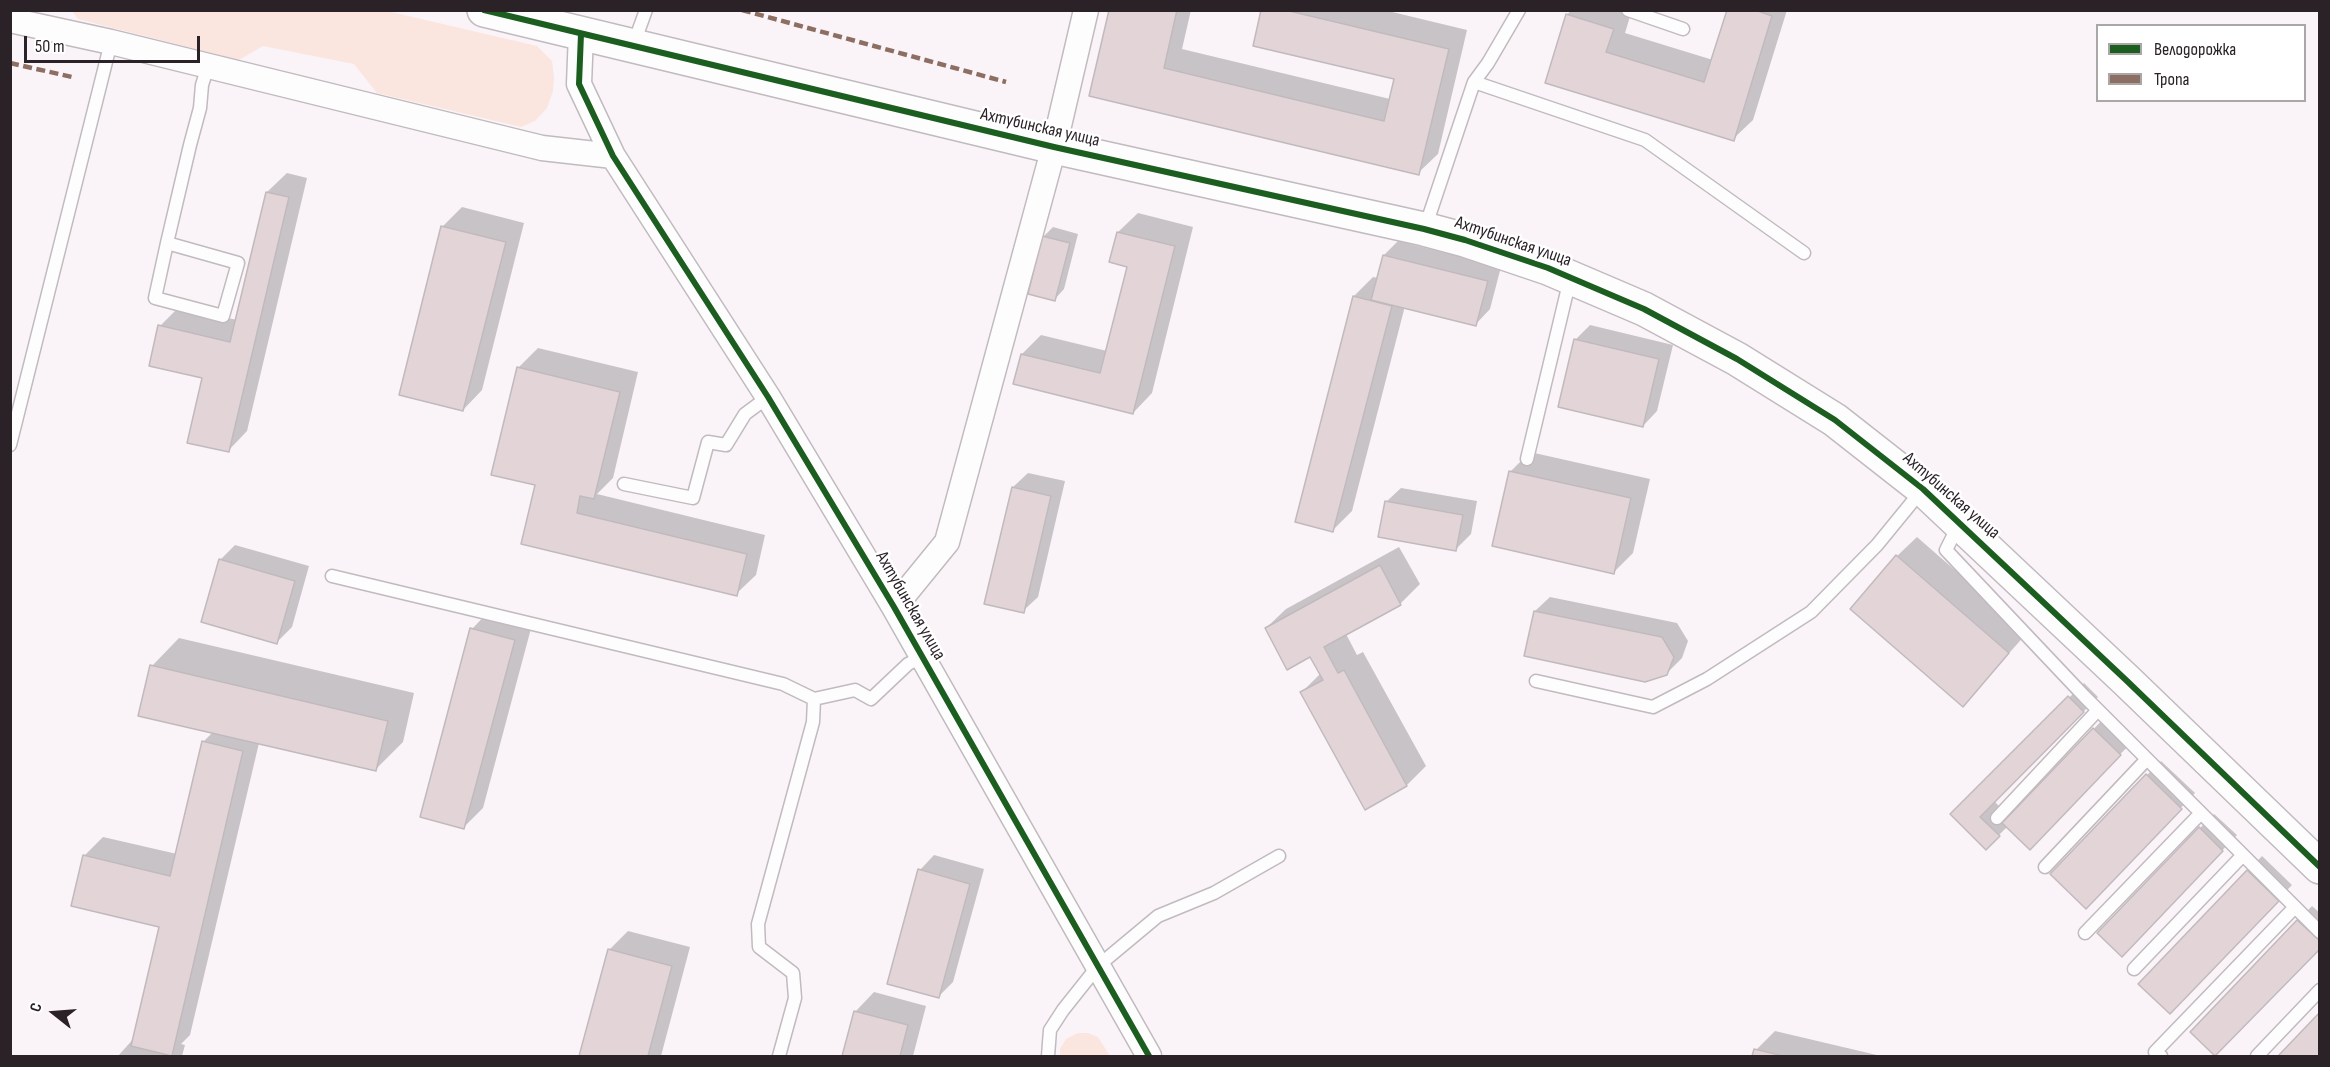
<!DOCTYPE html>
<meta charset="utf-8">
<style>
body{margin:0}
#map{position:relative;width:2330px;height:1067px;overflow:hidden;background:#faf4f8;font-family:"Sofia Sans Condensed",sans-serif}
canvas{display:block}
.frame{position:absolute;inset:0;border:12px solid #2a2227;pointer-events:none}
.legend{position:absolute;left:2096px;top:24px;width:210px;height:78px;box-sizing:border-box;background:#fff;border:2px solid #aaa7a9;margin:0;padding:8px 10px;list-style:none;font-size:18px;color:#2a2227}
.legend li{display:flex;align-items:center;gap:12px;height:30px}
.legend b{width:30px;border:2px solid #aaa7a9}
.north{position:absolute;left:24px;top:983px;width:60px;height:60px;-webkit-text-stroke:4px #fff;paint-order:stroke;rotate:287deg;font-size:16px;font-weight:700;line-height:24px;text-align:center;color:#2a2227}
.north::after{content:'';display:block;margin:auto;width:21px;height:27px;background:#2a2227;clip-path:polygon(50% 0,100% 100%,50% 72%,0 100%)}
.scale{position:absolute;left:24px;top:36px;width:176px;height:27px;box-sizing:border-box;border:3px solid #2a2227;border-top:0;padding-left:8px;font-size:18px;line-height:21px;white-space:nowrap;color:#2a2227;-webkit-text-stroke:4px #fff;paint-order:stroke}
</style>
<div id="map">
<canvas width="2330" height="1067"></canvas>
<div class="frame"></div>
<ul class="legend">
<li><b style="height:8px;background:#1b5e20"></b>Велодорожка</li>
<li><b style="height:8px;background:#8d6e63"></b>Тропа</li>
</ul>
<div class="north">С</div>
<div class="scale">50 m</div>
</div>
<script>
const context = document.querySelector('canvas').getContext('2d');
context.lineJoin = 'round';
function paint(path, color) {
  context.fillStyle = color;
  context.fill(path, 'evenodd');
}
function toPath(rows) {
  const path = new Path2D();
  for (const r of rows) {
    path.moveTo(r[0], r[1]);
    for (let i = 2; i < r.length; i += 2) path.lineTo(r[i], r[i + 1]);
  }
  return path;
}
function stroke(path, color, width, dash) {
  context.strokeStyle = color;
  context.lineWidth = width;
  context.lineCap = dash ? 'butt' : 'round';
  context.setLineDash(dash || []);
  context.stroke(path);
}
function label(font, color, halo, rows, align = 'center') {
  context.font = font + ' "Sofia Sans Condensed",sans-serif';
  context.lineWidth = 5;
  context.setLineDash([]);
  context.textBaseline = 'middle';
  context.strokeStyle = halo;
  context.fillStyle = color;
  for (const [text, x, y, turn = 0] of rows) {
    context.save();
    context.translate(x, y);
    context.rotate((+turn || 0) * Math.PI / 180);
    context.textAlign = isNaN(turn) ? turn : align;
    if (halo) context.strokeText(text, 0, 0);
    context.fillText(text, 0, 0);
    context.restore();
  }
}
const green = toPath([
 [72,11,387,11,537,46,552,61,554,77,553,91,547,108,535,121,521,127,377,93,354,64,263,46,239,60,78,19],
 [1078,1033,1088,1033,1098,1037,1110,1056,1060,1056,1060,1049,1066,1039]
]);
const shadow = toPath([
 [1111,10,1191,10,1182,49,1390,99,1395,78,1263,10,1384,10,1467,30,1438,154,1418,173,1090,95],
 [1571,10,1632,10,1625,33,1713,60,1728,10,1787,10,1753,120,1733,139,1547,82,1567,15],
 [287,173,307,178,247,431,228,451,204,377,160,326,179,307,237,320,267,192],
 [462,207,524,223,482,390,463,410,400,394,443,226],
 [1138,213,1193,227,1152,393,1133,413,1022,354,1041,335,1107,351,1129,265,1118,232],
 [1053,227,1078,234,1064,289,1055,299,1043,237],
 [1398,241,1501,267,1490,309,1476,324,1405,306,1352,511,1333,530,1354,296,1373,277,1378,278,1384,255],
 [1590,325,1673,345,1657,411,1643,426,1575,340],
 [538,348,638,372,613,478,597,494,765,535,756,575,736,594,523,543,537,484,518,368],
 [1530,452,1650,479,1633,553,1614,572,1510,472],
 [1028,473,1065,481,1038,597,1023,611,1013,487],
 [1401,488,1477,501,1471,534,1456,549,1386,502],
 [1917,537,2027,633,1963,705,1897,556],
 [235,545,309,566,292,627,277,642,220,560],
 [1399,547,1420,584,1400,604,1346,634,1357,655,1363,652,1426,766,1407,785,1365,808,1302,692,1321,673,1311,655,1266,628,1286,609],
 [1550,597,1677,623,1688,641,1682,658,1667,673,1535,611],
 [491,609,533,621,483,808,464,827,472,629],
 [179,638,414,693,403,742,375,770,259,743,190,1035,181,1044,185,1045,182,1056,118,1056,135,1037,161,926,84,856,103,837,177,854,203,742,213,732,152,666],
 [2084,683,2098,697,1994,801,2010,817,2108,714,2135,739,2044,833,2007,827,1986,848,1952,814],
 [2161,761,2195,793,2100,892,2147,775],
 [2214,814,2237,835,2136,940,2200,828],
 [934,855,984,869,953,982,938,997,920,870],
 [2262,856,2292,885,2184,998,2248,871],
 [2312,906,2320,913,2320,948,2216,1055,2192,1032],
 [628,931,690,947,661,1056,581,1056,609,950],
 [874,992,926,1006,913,1056,843,1056,855,1012],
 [2320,1014,2320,1056,2280,1056],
 [1775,1031,1881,1056,1754,1056,1756,1050]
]);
const building = toPath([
 [1109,10,1177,10,1164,68,1384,121,1394,79,1253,46,1261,10,1285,10,1449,49,1419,175,1089,96,1109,10],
 [1727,10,1755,10,1772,16,1734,141,1545,83,1566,14,1614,29,1606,52,1704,82,1727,10],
 [266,192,289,197,229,452,187,443,202,378,149,366,158,325,230,342,266,192],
 [441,226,506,242,463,411,399,395,441,226],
 [1117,232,1175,246,1133,414,1013,384,1021,354,1100,373,1127,267,1109,262,1117,232],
 [1042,236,1070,243,1055,301,1028,294,1042,236],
 [1383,255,1488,281,1476,326,1371,300,1383,255],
 [1353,296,1392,306,1333,532,1295,522,1353,296],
 [1574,339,1659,359,1643,427,1558,407,1574,339],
 [517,367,620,392,594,499,580,496,577,513,747,554,737,596,521,544,535,485,491,475,517,367],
 [1509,471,1631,498,1614,574,1492,546,1509,471],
 [1012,487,1051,496,1024,613,984,604,1012,487],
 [1385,501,1463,515,1456,551,1378,537,1385,501],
 [1896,555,2009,653,1963,707,1850,609,1896,555],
 [219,559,295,581,277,644,201,622,219,559],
 [1380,565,1401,605,1324,647,1338,673,1344,670,1407,786,1365,810,1300,692,1323,680,1310,657,1287,670,1265,628,1380,565],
 [1534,611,1662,637,1674,657,1667,675,1645,682,1524,656,1534,611],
 [470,628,515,640,464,829,420,817,470,628],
 [150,665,388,721,376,771,138,716,150,665],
 [2068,696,2084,712,1980,817,2000,836,1986,850,1950,814,2068,696],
 [2093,728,2121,755,2030,850,2002,823,2093,728],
 [202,741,243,751,172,1056,131,1046,159,927,71,906,83,855,170,876,202,741],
 [2146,774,2182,809,2086,909,2050,874,2146,774],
 [2199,827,2223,851,2122,957,2097,933,2199,827],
 [918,869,970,884,939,998,887,984,918,869],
 [2247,870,2279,901,2170,1014,2138,984,2247,870],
 [2297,920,2320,941,2320,949,2215,1056,2190,1032,2297,920],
 [608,949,672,966,648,1056,579,1056,608,949],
 [854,1011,908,1025,900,1056,842,1056,854,1011],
 [2320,1012,2320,1056,2278,1056,2320,1012],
 [1754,1049,1784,1056,1752,1056,1754,1049]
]);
const lane = toPath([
 [1628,10,1683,29],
 [634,43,646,10],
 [1474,82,1645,140,1804,253],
 [1425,228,1474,82,1488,63,1519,10],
 [167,243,238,263,223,316,155,298,167,243,190,145,200,108,202,85,208,66],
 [10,445,111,42],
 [1527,459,1570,279],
 [624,484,693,498,708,442,726,445,745,414,768,397],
 [1959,524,1946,550,2085,697,2320,932],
 [332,576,783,684,814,699,813,722,758,924,759,947,793,973,795,998,779,1056],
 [1536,681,1653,707,1707,679,1811,612,1877,545,1922,490],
 [814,699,855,690,871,699,908,664,922,657],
 [1997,818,2098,710],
 [2045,867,2147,759],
 [2085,933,2201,813],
 [2134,969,2243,855],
 [1048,1056,1050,1030,1063,1010,1098,966,1158,916,1214,893,1279,856],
 [2161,1056,2155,1052,2295,907],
 [2257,1056,2320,990]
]);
const street = toPath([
 [10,20,111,42,542,148,613,156],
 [581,34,579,84,613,156,768,397,894,607,1149,1056],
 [894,607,947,542,1054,147,1086,10]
]);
const secondary = toPath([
 [484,10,1054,147,1424,229,1465,240,1548,268,1644,309,1737,359,1835,420,1923,489,2127,681,2320,867]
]);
const quiet = toPath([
 [742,10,1006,82],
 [10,63,72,77]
]);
const cycleway = toPath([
 [484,10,1054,147,1424,229,1465,240,1548,268,1644,309,1737,359,1835,420,1923,489,2127,681,2320,867],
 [581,34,579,84,613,156,768,397,894,607,1149,1056]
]);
const streetNames = [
 ["Ахтубинская улица",1040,128,13],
 ["Ахтубинская улица",1513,242,19],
 ["Ахтубинская улица",1951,496,41],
 ["Ахтубинская улица",910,606,60]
];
paint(green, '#fbe5df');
paint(shadow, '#0003');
paint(building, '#e3d4d8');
stroke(building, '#c1babd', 1.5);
stroke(lane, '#c1babf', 15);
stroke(street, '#c1babf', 27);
stroke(secondary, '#c1babf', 36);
stroke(lane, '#fefdfe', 12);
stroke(street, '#fefdfe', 24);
stroke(secondary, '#fefdfe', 33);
stroke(quiet, '#8d6e63', 4.5, [9, 4.5]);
stroke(cycleway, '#1b5e20', 6);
label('18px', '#2a2227', '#fff', streetNames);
</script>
